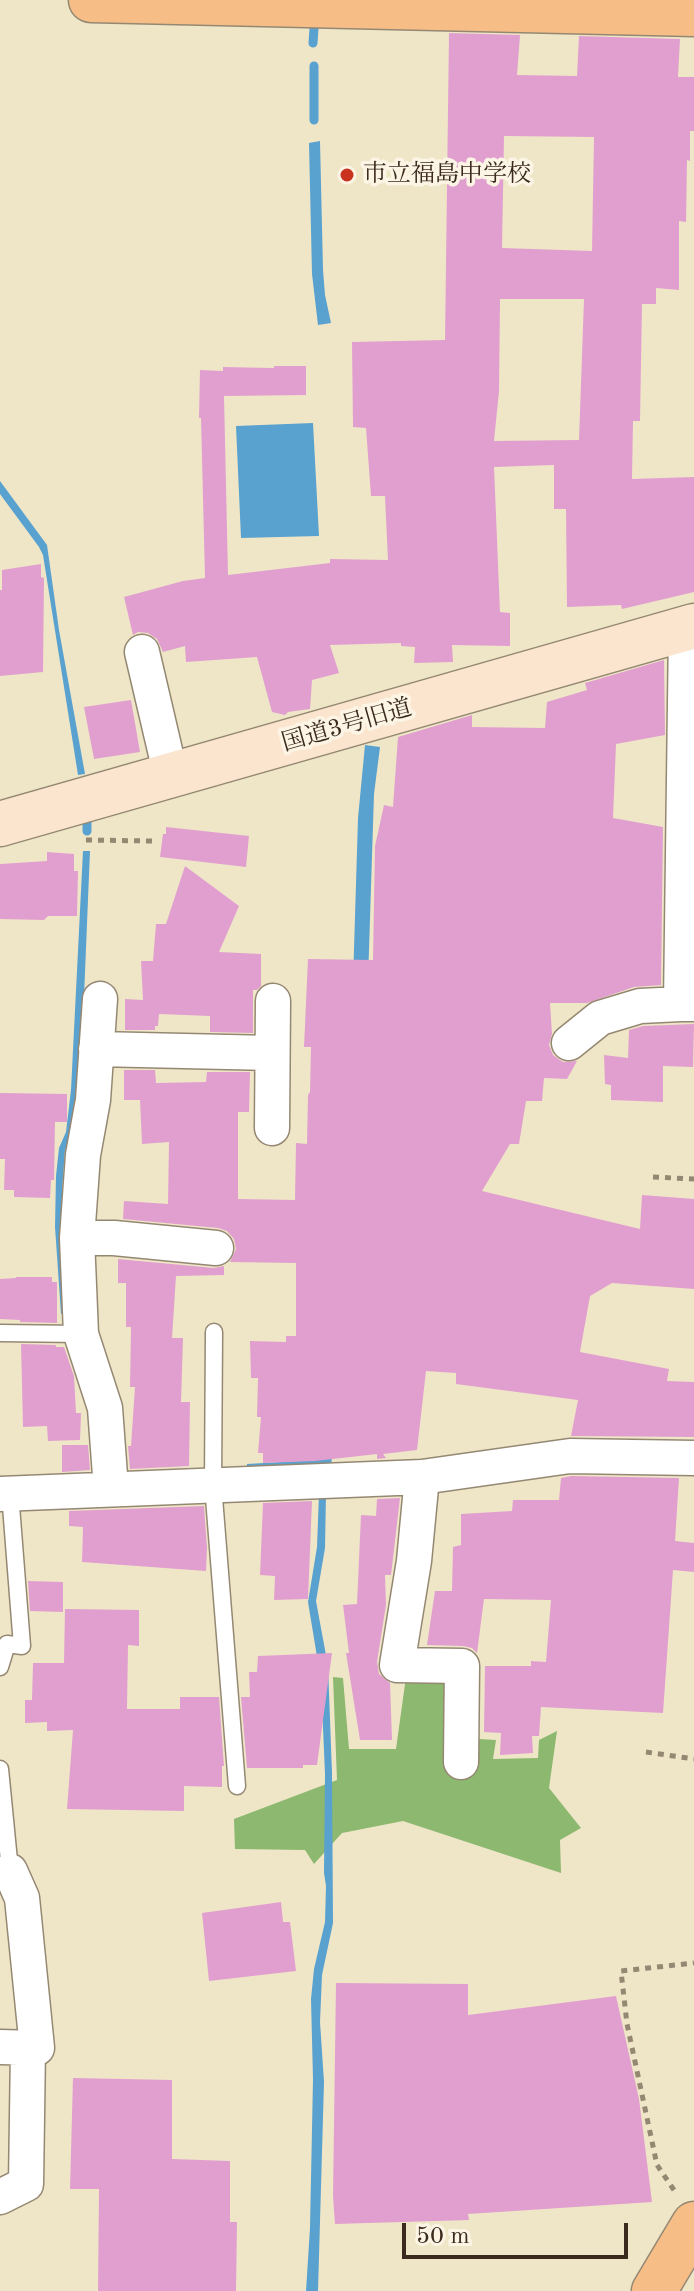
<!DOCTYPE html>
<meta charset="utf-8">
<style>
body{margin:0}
#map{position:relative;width:694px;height:2291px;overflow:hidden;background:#efe6c8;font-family:"Old Standard TT",serif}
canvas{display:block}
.scale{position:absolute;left:402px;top:2223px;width:226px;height:36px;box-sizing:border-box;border:4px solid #3b2a1e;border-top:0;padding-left:10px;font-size:24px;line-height:28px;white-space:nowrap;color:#3b2a1e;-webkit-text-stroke:6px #fcf5e5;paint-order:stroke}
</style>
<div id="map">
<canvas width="694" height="2291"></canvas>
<div class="scale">50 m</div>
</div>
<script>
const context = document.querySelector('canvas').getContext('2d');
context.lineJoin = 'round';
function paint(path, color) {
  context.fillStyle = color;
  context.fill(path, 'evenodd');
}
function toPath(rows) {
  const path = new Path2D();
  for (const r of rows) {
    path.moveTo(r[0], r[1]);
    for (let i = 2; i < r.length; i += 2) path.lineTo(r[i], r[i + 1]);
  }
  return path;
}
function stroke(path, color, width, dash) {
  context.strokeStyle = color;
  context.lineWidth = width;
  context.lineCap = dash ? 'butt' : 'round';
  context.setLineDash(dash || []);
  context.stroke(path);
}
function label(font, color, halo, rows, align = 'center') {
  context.font = font + ' "Old Standard TT","Noto Serif JP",serif';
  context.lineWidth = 7;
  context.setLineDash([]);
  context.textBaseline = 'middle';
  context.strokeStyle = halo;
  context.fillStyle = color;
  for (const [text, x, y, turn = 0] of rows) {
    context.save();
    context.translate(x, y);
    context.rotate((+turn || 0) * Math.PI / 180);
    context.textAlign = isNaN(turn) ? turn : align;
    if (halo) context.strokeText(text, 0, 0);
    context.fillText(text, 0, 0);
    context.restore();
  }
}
const forest = toPath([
 [472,1670,479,1739,496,1740,493,1759,538,1758,539,1740,557,1731,549,1788,581,1828,560,1840,561,1873,403,1821,342,1833,314,1864,305,1850,235,1849,234,1819,337,1780,333,1677,343,1678,349,1749,396,1749,406,1677]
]);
const water = toPath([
 [320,141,323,270,325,295,331,323,318,325,312,274,309,143],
 [313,423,319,536,241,538,236,426],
 [0,481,47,545,59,630,85,774,78,775,43,555,39,547,0,494],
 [365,745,380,747,374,794,368,981,342,1294,331,1470,247,1477,247,1464,315,1460,353,982,358,818],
 [83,851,90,851,83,1021,75,1112,73,1131,65,1150,62,1191,68,1313,61,1314,55,1227,56,1176,59,1148,66,1132,71,1090],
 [326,1493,325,1548,316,1601,328,1666,332,1773,333,1923,322,1975,320,2022,324,2082,318,2291,306,2291,310,2228,313,2079,311,1999,314,1969,325,1922,326,1886,324,1873,325,1774,321,1681,308,1602,317,1547,319,1494]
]);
const stream = toPath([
 [313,43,314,28],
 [314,66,314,120],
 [87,831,87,822]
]);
const building = toPath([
 [449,33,520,35,517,75,577,76,579,36,680,39,678,77,694,77,694,131,690,131,690,161,687,160,686,222,679,221,679,290,656,288,656,304,642,304,640,421,633,421,632,479,694,477,694,592,622,609,621,605,567,607,566,509,554,509,554,465,494,467,500,612,510,613,510,646,452,645,453,662,414,663,415,647,401,646,401,643,330,645,339,673,312,680,310,709,288,712,285,715,272,712,257,657,186,662,185,646,163,652,157,639,148,633,138,632,133,635,124,597,183,581,205,578,201,418,199,418,200,370,223,371,223,367,274,368,274,366,306,366,306,395,224,396,228,575,330,563,330,559,388,560,385,496,371,496,366,428,353,427,352,342,445,340],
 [504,136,594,137,592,251,502,248],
 [500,299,584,299,579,440,494,441,499,391],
 [41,564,41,577,44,578,43,672,0,676,0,590,2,590,2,570],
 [664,660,665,735,616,744,613,818,663,827,661,985,634,987,587,1003,550,1003,552,1034,549,1045,553,1055,563,1062,577,1061,567,1079,544,1078,542,1101,526,1101,519,1144,510,1144,482,1191,640,1229,642,1195,694,1199,694,1289,612,1283,590,1296,580,1352,669,1369,667,1381,694,1382,694,1437,571,1436,578,1400,456,1384,456,1373,426,1371,417,1450,383,1454,386,1458,377,1459,377,1454,315,1461,263,1463,263,1453,258,1453,261,1417,257,1417,258,1378,251,1378,250,1341,286,1342,286,1336,296,1336,296,1263,230,1262,236,1249,234,1239,227,1231,218,1228,123,1219,124,1201,168,1204,169,1142,142,1144,140,1100,124,1100,124,1070,155,1070,156,1083,206,1082,207,1072,250,1072,249,1112,238,1112,238,1199,295,1200,296,1143,307,1144,308,1095,310,1092,311,1047,304,1047,308,959,373,960,375,846,384,805,393,807,398,737,472,715,472,727,545,728,547,702,587,690,585,683],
 [131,700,140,752,94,759,84,707],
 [166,827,249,836,246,867,160,857,163,834,166,834],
 [47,852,74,854,74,871,78,871,77,916,48,916,44,920,0,919,0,864,47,861],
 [185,866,239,906,219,952,261,954,261,986,257,990,253,990,253,1033,210,1032,210,1016,159,1014,158,1026,155,1026,155,1030,125,1030,125,999,143,1000,141,961,153,961,156,924,166,924],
 [694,1024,693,1067,663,1066,663,1102,611,1100,611,1085,605,1084,604,1055,628,1058,629,1030,643,1026],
 [0,1093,67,1094,67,1122,55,1122,54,1180,51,1180,50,1198,14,1197,14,1190,4,1190,5,1159,0,1159],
 [118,1259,214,1268,224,1266,224,1275,176,1276,172,1338,183,1338,181,1402,190,1402,189,1466,130,1469,128,1446,131,1446,135,1387,130,1387,131,1327,126,1327,126,1283,118,1283],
 [16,1277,52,1277,52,1282,57,1282,57,1323,20,1322,20,1320,0,1319,0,1279,16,1278],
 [21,1344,56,1345,56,1347,64,1347,74,1376,76,1413,81,1413,80,1440,48,1441,47,1426,23,1427],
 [62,1445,88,1445,90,1470,62,1472],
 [571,1476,679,1478,675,1541,694,1543,694,1572,673,1570,663,1713,541,1707,539,1736,532,1736,533,1753,500,1755,501,1733,484,1732,485,1666,531,1666,531,1661,546,1662,551,1600,484,1599,477,1653,472,1648,463,1646,427,1645,435,1591,452,1591,453,1547,461,1545,461,1514,512,1511,513,1500,559,1500,561,1478],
 [400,1498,391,1575,385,1575,386,1605,377,1662,379,1674,390,1683,392,1740,360,1740,346,1653,349,1653,343,1605,357,1604,361,1515,376,1516,377,1499],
 [312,1501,308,1599,274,1600,275,1576,260,1575,263,1503],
 [204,1506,207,1548,206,1571,82,1562,83,1527,69,1526,69,1511],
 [28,1581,63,1582,63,1612,30,1611],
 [65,1609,139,1610,139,1646,128,1645,127,1709,180,1709,180,1697,219,1697,224,1766,222,1766,222,1787,184,1786,184,1811,67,1809,73,1730,47,1731,47,1722,25,1723,25,1700,32,1700,33,1663,64,1663],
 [332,1653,317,1765,303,1765,303,1768,247,1768,241,1697,250,1697,249,1672,257,1672,258,1656],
 [281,1902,283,1922,290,1922,296,1971,209,1981,202,1913],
 [336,1983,468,1984,468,2015,616,1996,639,2099,652,2202,468,2214,469,2220,335,2224,333,2196],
 [73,2078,172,2080,172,2159,230,2161,230,2222,237,2222,236,2291,98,2291,99,2189,70,2189]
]);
const path = toPath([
 [86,840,153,841],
 [653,1177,694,1179],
 [646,1752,694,1759],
 [674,2190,657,2165,627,2024,621,1971,694,1963]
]);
const lane = toPath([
 [214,1332,213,1485,237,1786],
 [0,1333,81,1334],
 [0,1667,7,1644,22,1646,10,1493],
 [0,1769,10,1871]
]);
const street = toPath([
 [686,629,681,1004,694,1004],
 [142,652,171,776],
 [100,999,93,1100,83,1155,77,1238,81,1334,105,1408,111,1489],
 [569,1043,600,1018,640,1006,681,1004],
 [96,1049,272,1053],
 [272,1128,273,1001],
 [77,1238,114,1238,216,1248],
 [422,1477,414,1561,397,1665,462,1666,461,1762],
 [0,1494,422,1477,570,1456,694,1458],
 [0,2047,37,2048,22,1898,10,1871],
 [0,2197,26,2184,28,2048]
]);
const secondary = toPath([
 [0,824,694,626]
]);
const primary = toPath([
 [91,0,694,14]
]);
const highway = toPath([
 [654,2291,694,2224]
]);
const markers = [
 [347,175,8,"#c8321e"]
];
const poiNames = [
 ["市立福島中学校",363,175]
];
const streetNames = [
 ["国道3号旧道",347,726,-16]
];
paint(forest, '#8cb86f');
paint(water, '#59a1cf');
stroke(stream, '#59a1cf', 9);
paint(building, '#e19fcf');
stroke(lane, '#958873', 19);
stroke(street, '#958873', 37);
stroke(secondary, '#958873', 47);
stroke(primary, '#958873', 47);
stroke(highway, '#958873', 47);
stroke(path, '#958873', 5, [6, 6]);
stroke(lane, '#fff', 16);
stroke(street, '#fff', 34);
stroke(secondary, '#fbe5cf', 44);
stroke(primary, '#f6be86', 44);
stroke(highway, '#f6be86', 44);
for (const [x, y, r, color] of markers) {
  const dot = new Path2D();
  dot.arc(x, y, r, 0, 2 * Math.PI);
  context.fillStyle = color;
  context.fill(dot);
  stroke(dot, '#fcf5e5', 3);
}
label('24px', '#3b2a1e', '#fcf5e5', poiNames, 'left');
label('24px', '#3b2a1e', '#fcf5e5', streetNames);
</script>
